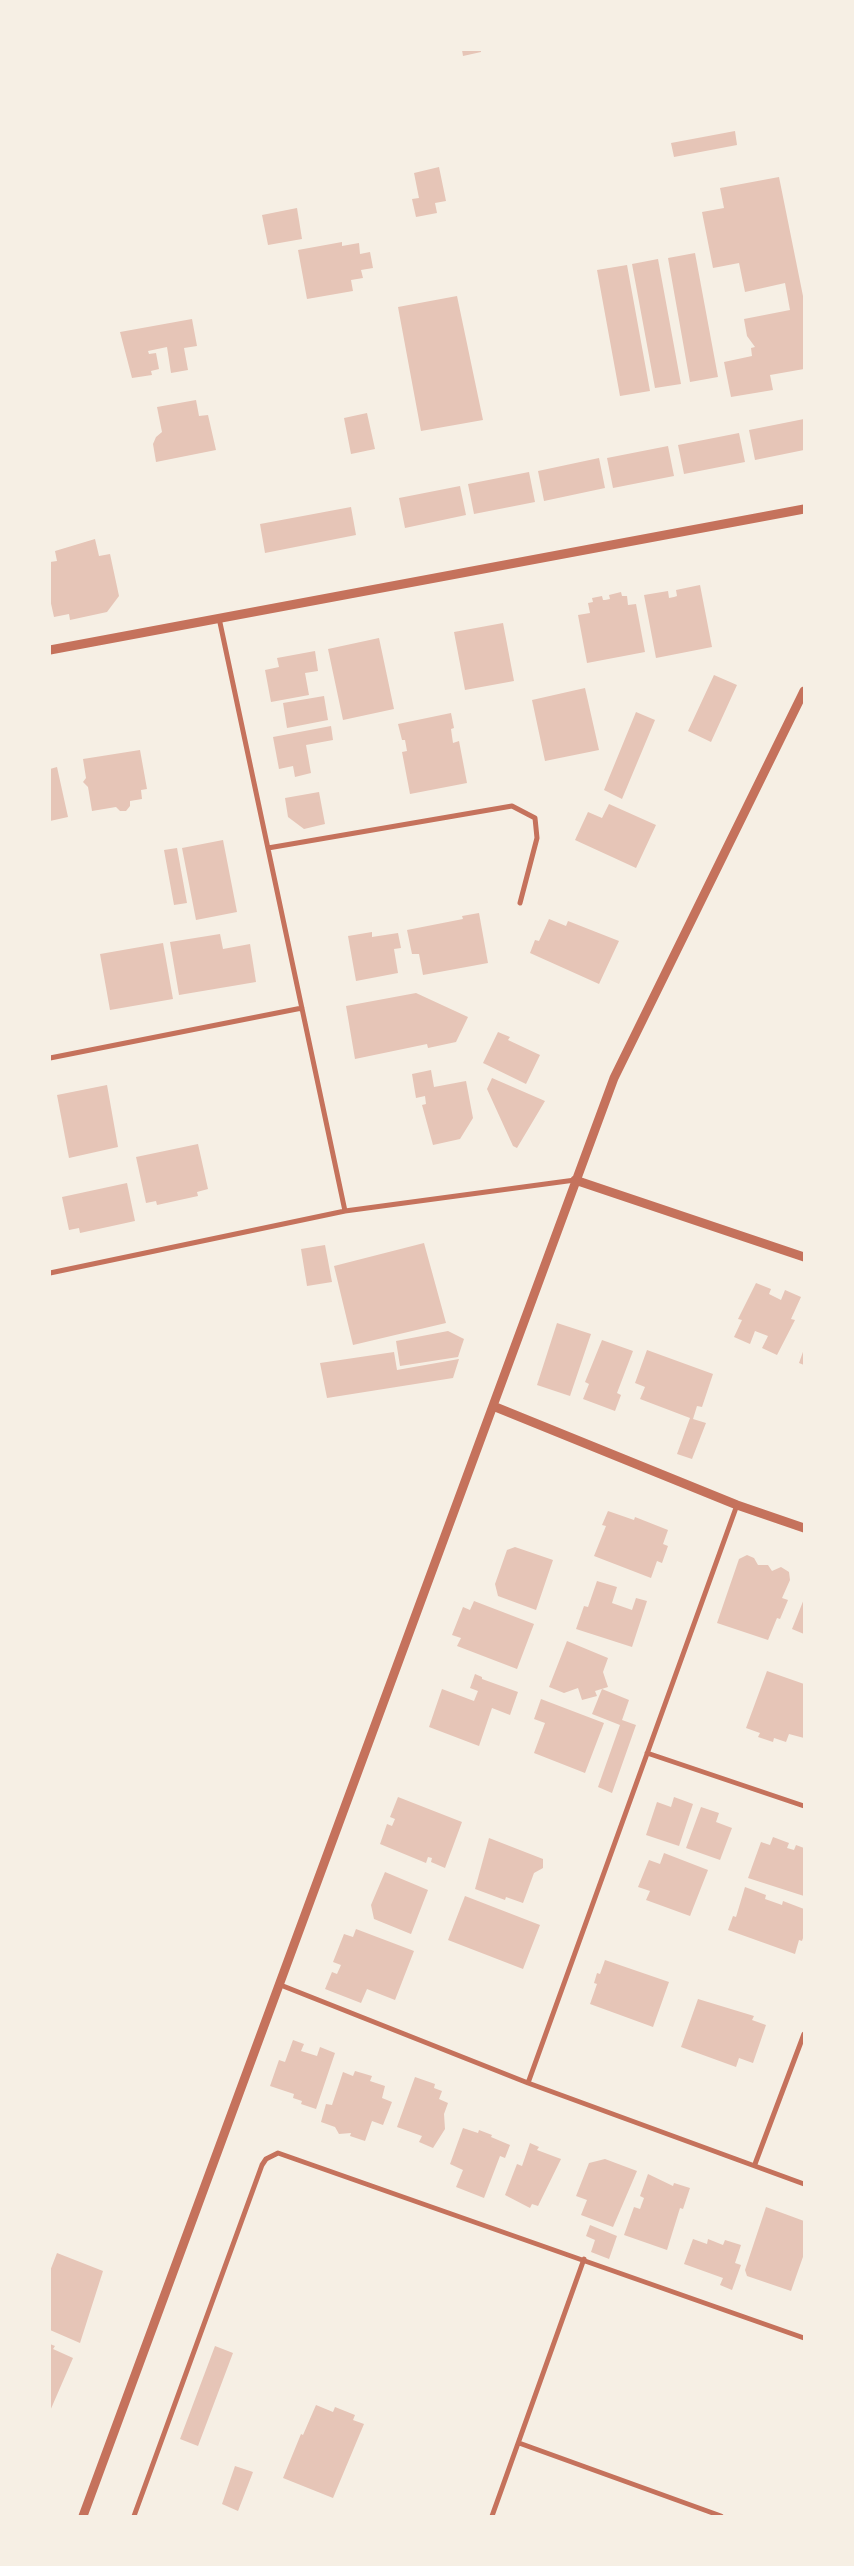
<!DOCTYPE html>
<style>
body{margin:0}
#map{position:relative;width:854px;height:2566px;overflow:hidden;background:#f6efe4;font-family:"Archivo Narrow",sans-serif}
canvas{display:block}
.frame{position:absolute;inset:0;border:51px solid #f6efe4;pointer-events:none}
</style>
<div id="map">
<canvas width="854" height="2566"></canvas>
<div class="frame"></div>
</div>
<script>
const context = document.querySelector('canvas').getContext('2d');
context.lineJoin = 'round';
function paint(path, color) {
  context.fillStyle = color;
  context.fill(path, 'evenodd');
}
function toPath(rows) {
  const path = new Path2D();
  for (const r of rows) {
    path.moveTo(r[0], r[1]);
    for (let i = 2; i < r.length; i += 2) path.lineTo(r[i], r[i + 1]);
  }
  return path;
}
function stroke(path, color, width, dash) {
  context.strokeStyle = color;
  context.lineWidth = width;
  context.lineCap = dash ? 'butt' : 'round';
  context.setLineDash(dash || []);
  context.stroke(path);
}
const building = toPath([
 [462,50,481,50,481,52,463,56],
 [735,131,737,145,674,157,671,143],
 [439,167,446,201,435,203,437,213,416,217,412,199,419,198,414,173],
 [779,177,804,301,804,369,770,375,773,390,731,397,724,362,752,356,751,348,755,347,747,336,744,319,790,310,785,283,745,292,739,263,713,268,702,212,724,208,720,188],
 [297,208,302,239,268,245,262,215],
 [342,242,342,246,359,243,360,254,370,252,373,268,361,270,363,278,351,280,353,291,307,299,298,250],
 [695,253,718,377,690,382,668,258],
 [658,259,681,384,655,388,632,264],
 [627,265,650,391,620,396,597,270],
 [457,296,483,420,421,431,398,307],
 [192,319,197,346,184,348,188,370,171,373,167,347,148,351,149,354,156,353,159,369,151,371,152,375,132,378,120,332],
 [196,400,199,416,208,415,216,450,156,462,153,444,156,437,162,432,157,407],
 [367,413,375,449,351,454,344,418],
 [804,419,804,450,755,460,749,430],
 [739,433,745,462,684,474,678,445],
 [668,446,674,476,613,488,607,458],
 [599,458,605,488,544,501,538,471],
 [529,472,535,502,474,514,468,484],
 [460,486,466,515,405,528,399,498],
 [351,507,356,535,265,553,260,524],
 [95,539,99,556,110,554,119,596,107,612,70,620,69,614,54,617,50,599,50,562,57,561,55,551],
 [700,585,712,647,656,658,644,595,668,591,669,598,674,597,677,596,676,590],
 [621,592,622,596,627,596,628,605,636,604,645,652,587,663,578,615,590,613,588,603,593,602,592,598,602,596,603,600,605,600,610,599,609,595],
 [503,623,514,681,465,690,454,632],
 [379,638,394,709,343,720,328,649],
 [315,651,318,671,305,673,309,695,271,702,265,670,279,667,277,658],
 [714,675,737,685,711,742,688,731],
 [585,688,599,750,545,761,532,700],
 [324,696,328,720,287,728,283,703],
 [636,712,655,720,622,799,604,790],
 [451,713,454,728,451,729,453,743,459,741,467,783,410,794,402,752,407,751,405,740,402,740,398,724],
 [331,726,333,740,306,745,311,773,295,777,293,766,279,769,273,737],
 [140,750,147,789,141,790,142,799,130,801,130,806,126,811,120,811,116,807,92,811,88,787,83,782,86,778,83,759],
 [57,767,68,817,50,821,50,769],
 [319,792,325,824,304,829,288,817,285,798],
 [609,804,656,825,636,868,575,840,588,812,602,818],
 [223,840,237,912,196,920,182,848],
 [177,848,187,903,174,905,164,850],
 [479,913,488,963,423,975,419,954,412,954,407,930,463,919,462,916],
 [549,919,566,926,568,921,619,941,599,984,530,953,535,940,539,941],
 [372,932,372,937,398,933,401,948,394,949,398,973,356,981,348,936],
 [220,934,223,949,250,944,256,982,179,995,170,942],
 [163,943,173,999,110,1010,100,954],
 [416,993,468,1017,456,1042,428,1048,427,1044,355,1059,346,1006],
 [498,1032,510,1037,508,1040,540,1055,526,1084,483,1063],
 [431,1070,434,1087,466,1081,473,1118,460,1139,433,1145,422,1105,426,1104,425,1096,416,1098,412,1074],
 [492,1078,545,1101,517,1148,513,1146,487,1089],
 [107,1085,118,1147,69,1158,57,1095],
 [198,1144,208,1189,197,1192,198,1196,157,1205,156,1201,146,1203,136,1157],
 [127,1183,135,1221,80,1233,79,1228,69,1230,62,1197],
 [424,1243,446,1323,353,1345,334,1266],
 [325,1245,332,1282,307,1286,301,1249],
 [756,1283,771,1289,769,1294,781,1300,785,1290,801,1297,791,1319,795,1320,777,1355,762,1348,768,1336,755,1331,750,1344,734,1337,742,1320,738,1319],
 [557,1323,591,1334,570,1396,537,1385],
 [448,1331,464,1339,458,1357,400,1366,396,1341],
 [602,1340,633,1351,617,1393,621,1395,615,1411,583,1399,589,1384,585,1382],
 [804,1349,804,1365,799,1363],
 [647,1350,713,1374,702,1407,697,1406,693,1419,706,1423,692,1459,677,1454,690,1418,640,1399,645,1387,635,1383],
 [394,1352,397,1370,459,1359,453,1378,327,1398,320,1363],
 [608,1511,634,1520,635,1517,668,1530,663,1544,668,1546,662,1563,657,1561,651,1578,594,1556,606,1526,602,1525],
 [515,1547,553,1560,536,1610,498,1596,495,1584,507,1550],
 [747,1555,754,1558,758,1565,768,1565,772,1571,781,1567,789,1572,790,1580,782,1598,788,1600,780,1619,777,1618,768,1640,717,1623,739,1559],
 [597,1581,617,1587,612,1603,632,1610,636,1598,647,1601,632,1647,576,1629,584,1606,588,1607],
 [804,1599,804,1634,792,1629],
 [474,1601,534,1624,517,1669,457,1646,461,1638,452,1635,463,1607,470,1610],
 [567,1641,608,1658,603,1672,608,1687,595,1691,597,1696,582,1700,578,1688,564,1693,549,1687],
 [767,1671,804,1684,804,1738,789,1734,786,1742,774,1738,773,1742,758,1737,760,1733,746,1728],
 [475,1674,482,1677,482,1679,518,1692,510,1715,492,1708,479,1746,429,1727,442,1689,474,1701,478,1691,470,1688],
 [602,1689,629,1700,622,1720,636,1725,612,1793,598,1787,620,1725,592,1714],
 [541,1699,604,1723,585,1773,534,1753,545,1723,534,1719],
 [398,1797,462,1822,445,1868,431,1862,432,1858,428,1857,426,1863,380,1844,387,1824,392,1826,395,1819,390,1817],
 [674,1797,693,1804,679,1846,646,1835,657,1802,671,1807],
 [701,1807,719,1813,716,1822,732,1828,720,1860,686,1848],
 [773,1837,789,1843,787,1848,794,1850,796,1845,804,1848,804,1896,748,1878,761,1842,770,1845],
 [489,1838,543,1859,543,1868,534,1873,523,1903,506,1897,505,1900,475,1889],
 [664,1853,708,1870,690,1916,646,1900,650,1891,638,1887,649,1860,660,1864],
 [385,1872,428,1890,411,1934,374,1919,371,1905],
 [745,1887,766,1895,765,1899,782,1905,783,1901,804,1909,804,1935,802,1941,799,1940,795,1954,728,1930,733,1916,736,1917],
 [465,1896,540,1925,523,1969,448,1940],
 [356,1929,414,1951,395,2000,367,1989,361,2003,325,1989,332,1972,337,1974,341,1965,333,1962,344,1934,353,1937],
 [605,1960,669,1982,653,2027,590,2004,597,1984,594,1983,597,1973,600,1974],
 [698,1999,754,2016,752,2020,766,2025,753,2063,739,2058,736,2067,681,2047],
 [293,2040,304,2044,301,2051,317,2056,320,2047,335,2053,316,2109,301,2104,302,2101,293,2098,294,2094,270,2086,279,2060,285,2062],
 [355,2071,372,2076,370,2081,385,2086,382,2098,392,2102,383,2125,372,2121,365,2141,350,2136,351,2133,339,2134,335,2127,321,2122,326,2104,332,2105,343,2072,353,2076],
 [415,2077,435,2084,434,2088,442,2091,439,2099,448,2103,444,2114,445,2129,433,2148,419,2142,422,2136,397,2127],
 [463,2128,478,2133,479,2130,492,2135,491,2137,510,2145,505,2158,500,2156,484,2198,456,2187,463,2170,450,2164],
 [530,2143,539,2147,537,2150,561,2159,538,2206,532,2204,530,2208,505,2195,517,2164,522,2166],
 [605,2159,637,2171,613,2227,581,2215,587,2200,576,2196,589,2163],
 [648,2174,673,2186,674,2183,690,2188,683,2209,680,2208,667,2250,624,2235,634,2207,640,2209,644,2198,640,2196],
 [766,2207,804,2221,804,2254,791,2291,747,2276,745,2270],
 [590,2225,617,2236,609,2259,591,2252,595,2240,586,2236],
 [693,2239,707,2244,708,2239,723,2245,725,2240,741,2245,735,2263,741,2265,732,2290,720,2285,723,2278,684,2264],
 [57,2253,103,2271,80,2343,50,2330,50,2271],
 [50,2344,55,2346,53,2349,73,2358,50,2411],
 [215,2346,233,2353,198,2446,180,2439],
 [316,2405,333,2412,335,2407,355,2415,353,2420,364,2424,333,2498,283,2478,301,2434,303,2435],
 [235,2466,253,2472,238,2511,222,2504]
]);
const minor = toPath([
 [219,618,345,1211],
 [268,848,512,806,535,818,537,838,520,903],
 [50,1058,302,1008],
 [50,1273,345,1211,575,1180],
 [647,1753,804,1806],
 [278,1984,528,2083,804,2184],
 [528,2083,737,1505],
 [755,2164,804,2034],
 [519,2443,721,2516],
 [134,2516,262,2165,266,2159,278,2153,804,2338],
 [492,2516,584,2259]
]);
const tertiary = toPath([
 [50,650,804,509],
 [575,1180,804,1257],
 [493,1406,737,1505,804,1528],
 [83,2516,614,1078,804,691]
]);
paint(building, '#e6c5b7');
stroke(minor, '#c5725c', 5);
stroke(tertiary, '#c5725c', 9);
</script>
